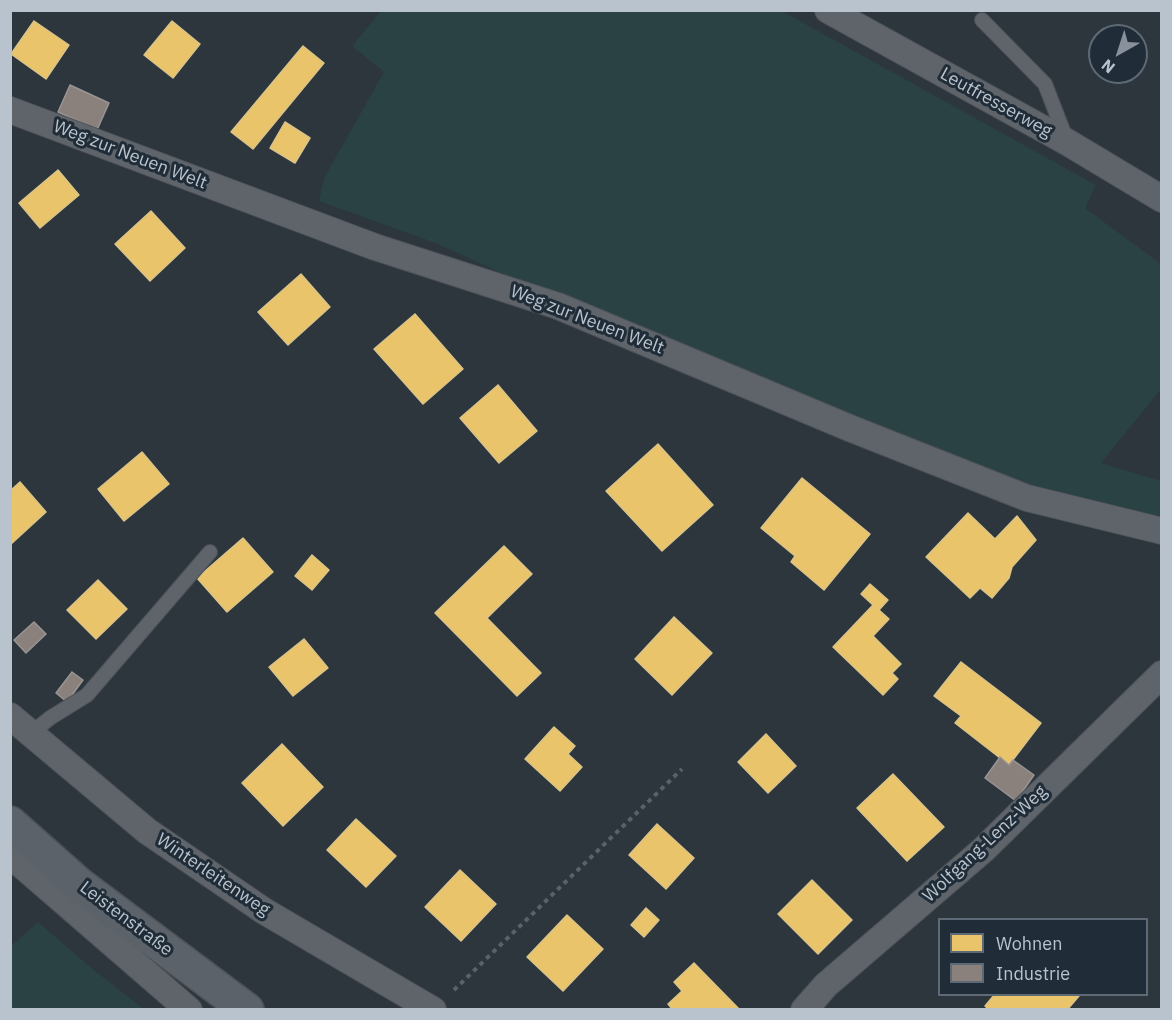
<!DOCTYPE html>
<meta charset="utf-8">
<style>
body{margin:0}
#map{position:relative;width:1172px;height:1020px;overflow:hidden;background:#2d353d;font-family:"IBM Plex Sans",sans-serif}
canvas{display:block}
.frame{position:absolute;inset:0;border:12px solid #b9c3cd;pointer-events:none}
.legend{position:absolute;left:938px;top:918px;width:210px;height:78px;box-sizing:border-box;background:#202d38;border:2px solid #5d6974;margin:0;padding:8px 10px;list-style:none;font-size:18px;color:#b9c3cd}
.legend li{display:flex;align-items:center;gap:12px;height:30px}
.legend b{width:30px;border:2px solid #5d6974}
.north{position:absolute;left:1088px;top:24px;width:60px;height:60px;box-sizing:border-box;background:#202d38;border:2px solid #5d6974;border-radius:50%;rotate:219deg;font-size:16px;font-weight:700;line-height:24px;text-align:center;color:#b9c3cd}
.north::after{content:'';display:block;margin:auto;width:21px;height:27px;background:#88919b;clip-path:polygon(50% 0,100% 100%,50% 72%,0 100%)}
</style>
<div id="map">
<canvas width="1172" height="1020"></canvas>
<div class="frame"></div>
<ul class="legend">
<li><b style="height:16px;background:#e9c46a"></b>Wohnen</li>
<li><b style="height:16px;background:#8a817c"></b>Industrie</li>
</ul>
<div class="north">N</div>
</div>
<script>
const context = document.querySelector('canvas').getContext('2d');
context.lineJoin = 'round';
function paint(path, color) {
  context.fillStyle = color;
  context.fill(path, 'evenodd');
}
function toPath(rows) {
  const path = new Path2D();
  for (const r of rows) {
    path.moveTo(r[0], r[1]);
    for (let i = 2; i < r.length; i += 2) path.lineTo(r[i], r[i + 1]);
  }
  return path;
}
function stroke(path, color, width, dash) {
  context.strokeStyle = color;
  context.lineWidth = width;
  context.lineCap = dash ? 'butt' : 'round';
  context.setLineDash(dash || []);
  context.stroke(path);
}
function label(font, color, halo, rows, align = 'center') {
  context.font = font + ' "IBM Plex Sans",sans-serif';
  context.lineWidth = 6;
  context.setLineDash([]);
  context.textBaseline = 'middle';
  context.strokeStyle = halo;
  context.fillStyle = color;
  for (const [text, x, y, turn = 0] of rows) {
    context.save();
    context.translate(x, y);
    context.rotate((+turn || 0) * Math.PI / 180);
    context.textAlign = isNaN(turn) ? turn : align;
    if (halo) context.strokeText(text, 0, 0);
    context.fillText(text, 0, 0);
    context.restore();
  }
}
const green = toPath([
 [381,11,782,11,1096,185,1085,208,1161,264,1161,389,1101,463,1161,481,1161,516,1086,505,1008,482,534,288,438,244,319,201,324,178,384,72,352,46],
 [38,922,90,967,144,1009,11,1009,11,946]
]);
const homes = toPath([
 [34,21,69,45,46,79,11,54,34,21],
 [172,21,200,44,173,78,144,55,172,21],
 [303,46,324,63,253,149,231,132,303,46],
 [285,122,310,138,295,163,270,148,285,122],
 [58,170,79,195,40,228,19,203,58,170],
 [151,211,185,248,150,281,115,244,151,211],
 [301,274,330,307,288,345,258,312,301,274],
 [415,314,463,369,423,404,374,349,415,314],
 [498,385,537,431,499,463,460,418,498,385],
 [658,444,713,505,662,551,606,491,658,444],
 [142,452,169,484,124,521,98,489,142,452],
 [802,478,870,534,824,590,791,562,795,556,761,528,802,478],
 [20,482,46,512,10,545,10,491,20,482],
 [968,513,995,539,1017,516,1036,540,1012,567,1009,578,992,598,980,588,970,598,926,557,968,513],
 [243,538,273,572,227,612,197,578,243,538],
 [504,546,532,574,487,618,541,673,517,696,435,613,504,546],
 [312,555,329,570,312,590,295,576,312,555],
 [98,580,127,609,96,639,67,610,98,580],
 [870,584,888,600,879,610,889,619,873,636,901,664,892,673,898,679,883,695,833,647,873,605,861,594,870,584],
 [674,617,712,653,672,695,635,659,674,617],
 [304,639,328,668,293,696,269,667,304,639],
 [961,662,1041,723,1009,765,955,723,961,716,934,696,961,662],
 [554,727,575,746,568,754,582,767,560,791,525,759,554,727],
 [766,734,796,766,768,793,738,762,766,734],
 [282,744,323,787,283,826,242,783,282,744],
 [893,774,944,827,907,861,857,808,893,774],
 [356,819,396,856,366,887,327,850,356,819],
 [657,824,694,858,666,889,629,855,657,824],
 [460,870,496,904,461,941,425,907,460,870],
 [812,880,852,920,818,954,778,914,812,880],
 [646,908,659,920,644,937,631,925,646,908],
 [567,915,603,949,563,991,527,957,567,915],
 [694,963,740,1010,673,1010,668,1004,682,991,674,982,694,963],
 [995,994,1077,994,1079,996,1067,1010,989,1010,985,1006,995,994]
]);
const industry = toPath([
 [70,85,109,103,97,130,58,112,70,85],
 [34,622,46,634,26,653,14,640,34,622],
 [72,672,83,680,67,702,56,693,72,672],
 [1000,757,1009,765,1013,760,1034,775,1016,801,985,778,1000,757]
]);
const path = toPath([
 [454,990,682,769]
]);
const lane = toPath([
 [982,20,1045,84,1067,141],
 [30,734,50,718,87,695,210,552]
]);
const street = toPath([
 [828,10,1067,142,1162,199],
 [10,110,375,247,558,306,852,429,1027,498,1162,531],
 [10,716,147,831,264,911,433,1010],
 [10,855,189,1010],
 [804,1010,826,985,983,850,1162,674]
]);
const secondary = toPath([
 [10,823,80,885,247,1010]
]);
const streetNames = [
 ["Leutfresserweg",996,103,29],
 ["Weg zur Neuen Welt",130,155,21],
 ["Weg zur Neuen Welt",587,320,21],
 ["Wolfgang-Lenz-Weg",985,844,-43],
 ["Winterleitenweg",213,875,34],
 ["Leistenstraße",126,919,37]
];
paint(green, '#2a4243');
paint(homes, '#e9c46a');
stroke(homes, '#dbc488', 1.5);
paint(industry, '#8a817c');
stroke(industry, '#989594', 1.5);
stroke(lane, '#4c5157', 16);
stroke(street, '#4c5157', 28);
stroke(secondary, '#4c5157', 36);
stroke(path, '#5b6267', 4, [4.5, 4.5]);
stroke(lane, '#5e646a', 14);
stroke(street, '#5e646a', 26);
stroke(secondary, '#5c6269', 33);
label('18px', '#b9c3cd', '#202d38', streetNames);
</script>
